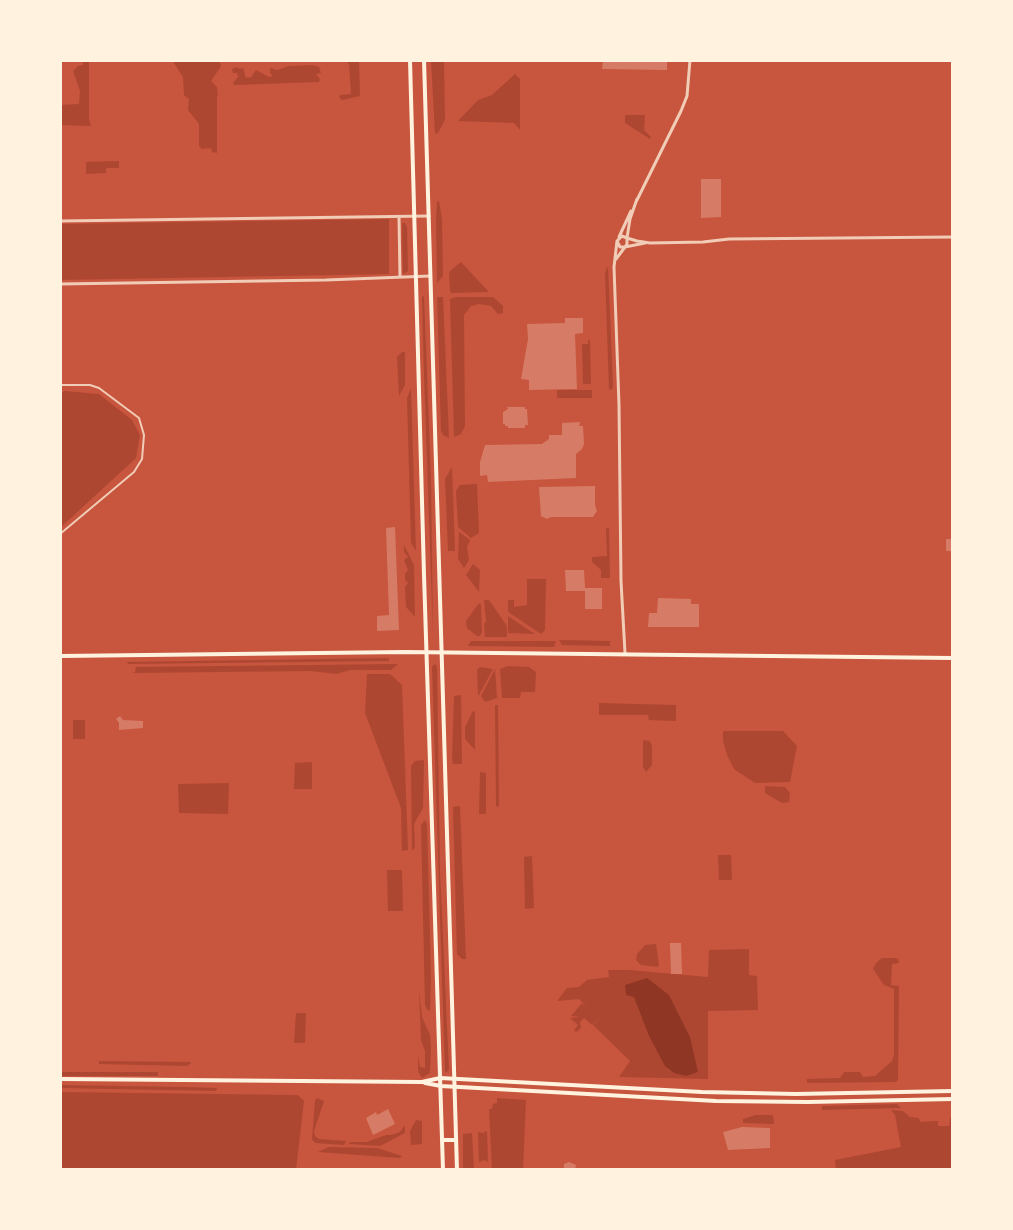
<!DOCTYPE html>
<style>
body{margin:0}
#map{position:relative;width:1013px;height:1230px;overflow:hidden;background:#c8553d;font-family:"Sofia Sans Condensed",sans-serif}
canvas{display:block}
.frame{position:absolute;inset:0;border:62px solid #fff3e0;pointer-events:none}
</style>
<div id="map">
<canvas width="1013" height="1230"></canvas>
<div class="frame"></div>
</div>
<script>
const context = document.querySelector('canvas').getContext('2d');
context.lineJoin = 'round';
function paint(path, color) {
  context.fillStyle = color;
  context.fill(path, 'evenodd');
}
function toPath(rows) {
  const path = new Path2D();
  for (const r of rows) {
    path.moveTo(r[0], r[1]);
    for (let i = 2; i < r.length; i += 2) path.lineTo(r[i], r[i + 1]);
  }
  return path;
}
function stroke(path, color, width, dash) {
  context.strokeStyle = color;
  context.lineWidth = width;
  context.lineCap = dash ? 'butt' : 'round';
  context.setLineDash(dash || []);
  context.stroke(path);
}
const green = toPath([
 [83,60,89,60,89,119,91,126,60,125,60,105,79,104,80,91,73,71,78,66,83,65],
 [172,60,218,60,220,62,221,66,211,81,217,87,218,95,217,96,217,153,212,152,211,148,202,149,199,146,199,124,188,110,189,99,184,95,183,77],
 [345,60,359,60,360,96,342,100,339,97,340,95,351,94,349,64],
 [431,60,444,60,445,120,438,133,435,134],
 [313,65,319,67,321,73,316,74,320,79,319,82,234,85,233,83,238,77,237,73,233,73,232,69,236,67,240,69,243,68,246,78,251,77,256,70,269,77,273,76,270,73,270,68,277,70,289,66],
 [515,74,520,79,520,130,514,123,458,121,478,100,492,95],
 [625,115,645,115,644,130,651,137,650,139,625,123],
 [119,161,119,168,106,168,106,173,86,174,86,162],
 [439,201,442,219,443,276,437,283,436,218,437,202],
 [389,219,389,274,60,280,60,224],
 [402,223,405,223,407,227,408,271,403,274],
 [461,262,489,292,451,293,450,291,449,272],
 [608,266,613,387,611,390,609,389,605,273],
 [424,296,431,477,433,634,424,375,422,297],
 [437,297,443,297,449,438,443,435,441,431],
 [456,297,493,297,503,306,503,313,498,314,491,306,479,304,471,306,464,315,465,426,461,434,454,437,450,299],
 [588,340,590,340,591,384,583,384,582,344,588,344],
 [402,352,405,352,405,385,399,396,397,357],
 [411,388,416,551,411,543,407,398],
 [557,390,592,390,592,398,557,398],
 [64,391,99,394,132,420,140,435,136,458,60,528,60,395],
 [452,467,455,551,448,551,445,479],
 [477,484,479,533,471,538,458,527,456,491,460,485],
 [606,528,609,528,610,578,601,578,601,570,592,562,592,557,607,556],
 [459,532,470,540,467,547,469,560,464,568,458,559],
 [404,545,414,565,415,617,406,607,405,587,408,583,405,580,405,574,408,570,404,560,408,557,404,552],
 [473,564,480,570,479,592,466,575],
 [527,579,546,579,545,630,541,634,508,612,508,600,514,600,514,607,527,605],
 [484,600,489,600,507,626,507,637,485,637,484,623,486,622],
 [479,603,481,605,482,632,480,636,477,636,467,628,466,621],
 [508,616,535,634,508,633],
 [559,640,610,641,610,646,562,645],
 [471,641,556,641,554,647,468,646],
 [389,658,389,661,128,664,127,662],
 [398,664,391,670,350,670,337,674,310,671,132,673,135,672,136,667],
 [434,664,437,666,440,871,449,1070,445,1073,432,667],
 [508,666,529,667,536,672,535,692,521,692,520,698,502,698,500,669],
 [480,667,493,669,479,695,478,695,477,670],
 [495,669,497,698,485,702,481,696],
 [367,674,390,674,402,685,408,850,402,851,401,808,365,713],
 [461,695,462,764,453,764,452,759,454,696],
 [599,703,676,705,676,721,649,720,648,715,599,715],
 [495,705,498,705,499,807,496,806],
 [473,711,475,712,475,750,465,739,465,727],
 [73,720,85,720,85,739,73,739],
 [723,731,783,731,797,746,790,782,755,783,734,769,727,755,723,741],
 [643,740,650,741,652,746,652,765,646,772,643,767],
 [424,760,423,808,414,824,415,847,412,851,411,766,415,761],
 [312,762,312,789,294,789,295,763],
 [480,772,486,773,486,814,479,814],
 [229,783,228,814,179,813,178,784],
 [765,786,785,787,790,793,789,802,782,803,765,793],
 [460,806,466,959,462,959,457,954,453,807],
 [425,820,427,824,430,935,431,980,430,1010,428,1011,425,1005,421,825],
 [731,855,732,880,719,880,718,855],
 [532,856,534,908,525,909,524,857],
 [387,870,402,870,403,911,388,911],
 [656,944,659,964,658,967,641,965,636,960,637,954,645,945],
 [749,949,749,975,757,976,758,1010,708,1011,708,1079,619,1077,630,1061,593,1025,599,1019,592,1025,584,1018,580,1022,581,1028,576,1032,574,1030,578,1025,570,1018,580,1017,571,1016,582,1003,587,1007,579,999,557,1001,567,988,579,987,587,980,609,977,608,970,629,970,708,977,709,950],
 [882,958,895,958,898,959,899,963,892,964,891,985,899,986,898,1080,896,1082,807,1083,807,1079,840,1078,844,1072,860,1072,863,1077,875,1076,892,1061,894,1055,894,989,884,985,873,969,876,963],
 [419,989,422,1017,430,1035,431,1047,430,1073,422,1078,418,1071,418,1055,420,1067,425,1068,425,1051,421,1040],
 [296,1013,306,1013,305,1043,294,1043],
 [99,1061,190,1062,191,1063,187,1066,99,1064],
 [60,1072,158,1072,158,1076,60,1076],
 [60,1085,187,1087,217,1088,216,1091,60,1088],
 [60,1092,298,1095,304,1101,296,1170,60,1170],
 [317,1098,324,1101,314,1131,315,1136,319,1139,346,1141,344,1145,316,1143,312,1140,315,1100],
 [497,1098,526,1100,523,1170,492,1170,489,1109,492,1109,493,1104,497,1103],
 [897,1104,901,1108,822,1110,822,1106],
 [891,1110,903,1111,910,1117,919,1118,920,1122,938,1121,938,1126,949,1126,950,1118,953,1116,953,1170,836,1170,835,1160,901,1147,895,1115],
 [756,1115,773,1115,774,1124,743,1123,743,1119],
 [416,1120,422,1121,422,1144,411,1145,410,1131],
 [405,1125,405,1133,380,1146,349,1144,350,1142,367,1142,386,1135,391,1135,400,1132],
 [487,1131,488,1162,484,1160,479,1162,478,1132,483,1133],
 [472,1133,474,1170,463,1170,463,1134],
 [329,1147,377,1148,402,1156,400,1158,318,1152]
]);
const water = toPath([
 [647,978,669,995,690,1037,698,1072,686,1076,674,1073,665,1066,649,1036,634,997,626,995,625,985]
]);
const building = toPath([
 [603,60,667,60,667,70,602,69],
 [701,179,721,179,721,217,701,218],
 [565,318,583,318,583,333,575,334,577,389,529,390,529,380,521,379,528,339,527,324,565,323],
 [507,407,525,407,525,409,527,409,528,425,525,425,525,428,508,428,508,426,505,426,505,424,503,424,503,412,508,409],
 [580,422,579,426,583,426,584,444,582,449,576,454,576,478,488,482,487,475,480,476,480,462,485,445,542,444,549,439,549,435,562,435,562,423],
 [595,486,595,505,597,511,593,517,551,517,547,519,541,516,539,487],
 [395,527,399,630,377,631,377,616,389,615,386,528],
 [946,539,953,539,953,551,946,551],
 [565,570,584,570,585,588,602,588,602,609,585,609,585,591,566,591],
 [658,598,691,599,691,604,699,604,699,627,648,627,649,613,657,613],
 [120,716,123,720,143,721,143,728,119,730,119,723,116,719],
 [670,943,681,943,682,974,671,974],
 [388,1109,395,1124,373,1135,366,1118,376,1112,377,1115],
 [742,1127,770,1128,770,1148,728,1150,723,1132],
 [569,1162,576,1165,575,1170,564,1170,564,1164]
]);
const minor = toPath([
 [60,385,90,385,99,388,139,418,144,435,142,459,134,472,60,534]
]);
const tertiary = toPath([
 [637,199,630,219,627,238,627,244,625,247,620,247,617,241,622,236,627,238,637,241,650,243,703,242,729,239,953,237],
 [637,200,681,111,687,96,690,60],
 [399,217,400,277],
 [60,221,429,216],
 [619,237,631,211],
 [617,241,614,267,619,405,621,581,625,653],
 [616,259,625,247,645,243],
 [60,284,326,280,430,276]
]);
const secondary = toPath([
 [60,656,405,652,953,658],
 [60,1079,422,1082,440,1078,702,1092,796,1094,953,1091],
 [425,1083,441,1086,716,1101,808,1102,953,1099]
]);
const primary = toPath([
 [410,60,424,575,443,1170],
 [424,60,457,1170],
 [442,1140,456,1140]
]);
paint(green, '#ae4732');
paint(water, '#8f3625');
paint(building, '#d67c66');
stroke(minor, '#f1ccb7', 2);
stroke(tertiary, '#f1ccb7', 3);
stroke(secondary, '#fff3e0', 4);
stroke(primary, '#fff3e0', 4);
</script>
